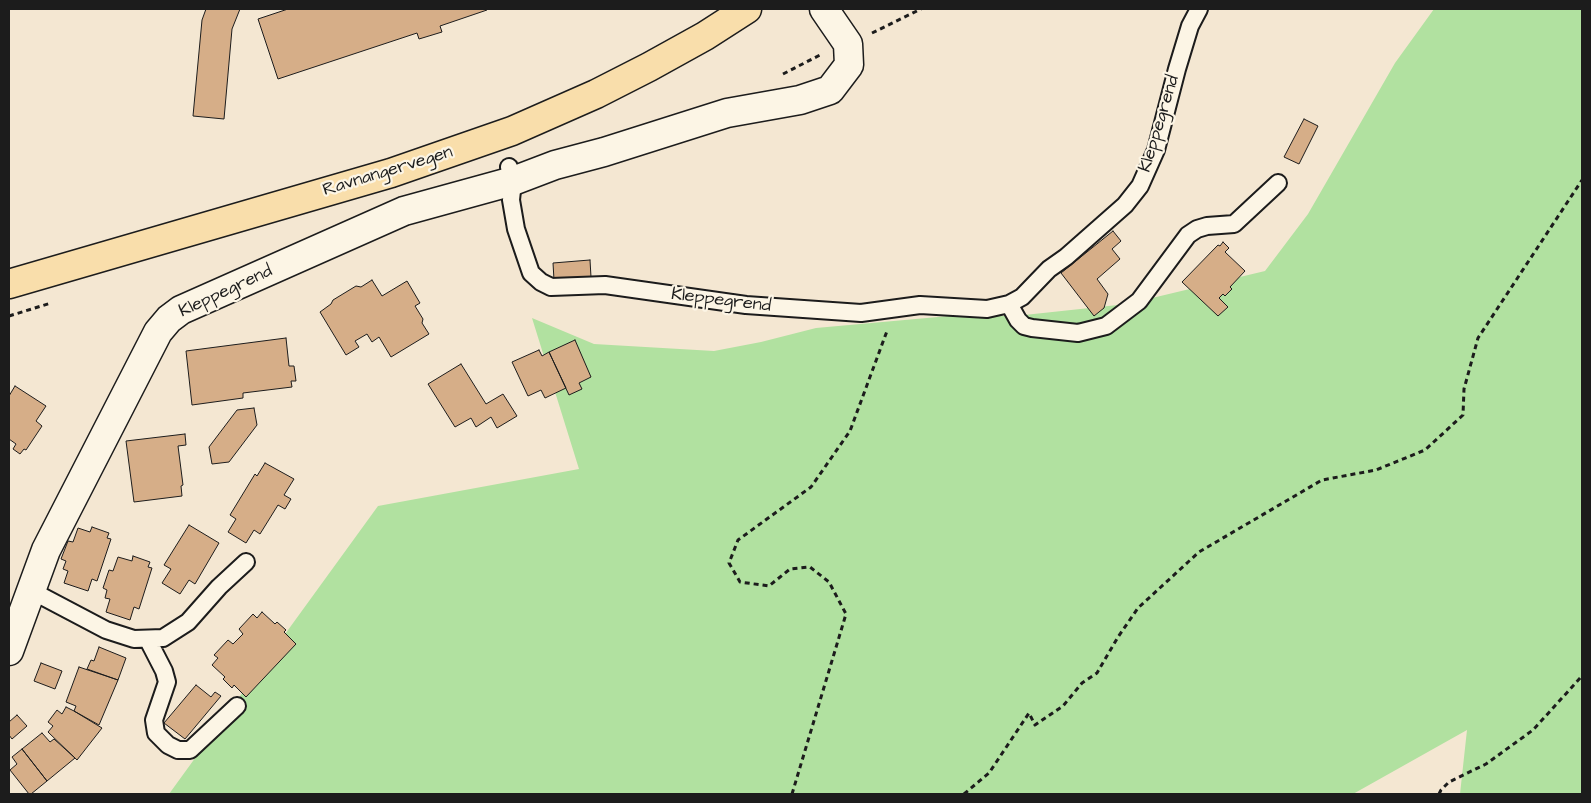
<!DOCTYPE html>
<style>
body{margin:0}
#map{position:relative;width:1591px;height:803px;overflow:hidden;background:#f4e7d2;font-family:"Architects Daughter",sans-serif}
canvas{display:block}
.frame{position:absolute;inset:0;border:10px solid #1c1c1c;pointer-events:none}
</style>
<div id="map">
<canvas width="1591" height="803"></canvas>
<div class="frame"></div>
</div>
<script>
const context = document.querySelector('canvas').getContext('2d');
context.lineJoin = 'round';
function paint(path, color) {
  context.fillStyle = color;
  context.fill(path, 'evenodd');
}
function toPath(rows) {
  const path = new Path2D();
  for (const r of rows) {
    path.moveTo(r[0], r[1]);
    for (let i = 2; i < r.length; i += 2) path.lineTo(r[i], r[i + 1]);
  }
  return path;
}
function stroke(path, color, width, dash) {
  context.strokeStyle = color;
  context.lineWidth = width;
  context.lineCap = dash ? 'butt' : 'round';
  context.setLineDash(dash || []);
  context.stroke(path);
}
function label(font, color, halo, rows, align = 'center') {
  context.font = font + ' "Architects Daughter",sans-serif';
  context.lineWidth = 4.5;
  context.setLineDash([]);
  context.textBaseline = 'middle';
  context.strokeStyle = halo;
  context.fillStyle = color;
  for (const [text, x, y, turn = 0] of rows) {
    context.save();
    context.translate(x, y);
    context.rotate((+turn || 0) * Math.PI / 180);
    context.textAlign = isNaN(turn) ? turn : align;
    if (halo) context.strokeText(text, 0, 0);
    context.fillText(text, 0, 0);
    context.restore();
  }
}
const green = toPath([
 [1434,9,1582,9,1582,794,1460,794,1467,730,1353,794,169,794,378,506,579,469,532,318,594,344,714,351,761,342,816,328,949,316,1015,316,1127,304,1265,271,1308,214,1395,63]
]);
const building = toPath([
 [206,9,240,9,232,29,224,119,193,116,202,20,206,9],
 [288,9,487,9,487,10,440,26,442,32,419,39,417,33,278,79,258,19,288,9],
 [1304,119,1318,126,1299,164,1284,157,1304,119],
 [1113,231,1121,241,1112,249,1120,259,1097,279,1108,294,1104,308,1094,316,1061,273,1113,231],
 [1223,242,1229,248,1225,252,1245,271,1230,287,1232,289,1225,296,1223,294,1219,298,1228,307,1218,316,1182,282,1218,245,1220,246,1223,242],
 [590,260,591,277,554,280,553,263,590,260],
 [372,280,382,296,407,281,420,303,415,306,423,319,422,323,429,334,391,357,379,337,372,342,367,334,355,341,359,347,346,355,320,312,331,304,333,300,356,286,361,287,372,280],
 [286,338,289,366,294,366,296,381,291,381,292,387,243,393,243,398,192,405,186,351,286,338],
 [575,340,591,377,579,383,582,389,569,395,549,352,575,340],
 [539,350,542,356,549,352,566,388,545,398,541,390,528,396,512,362,539,350],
 [461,364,486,404,503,394,517,416,497,428,491,417,476,427,471,418,455,427,428,384,461,364],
 [15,386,46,406,36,421,42,426,26,450,24,449,20,454,13,449,16,444,9,439,9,396,15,386],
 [254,408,257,425,229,462,212,464,209,447,237,410,254,408],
 [185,434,186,445,178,446,183,485,181,486,182,496,134,502,126,441,185,434],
 [265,463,294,479,284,495,291,499,285,509,278,505,260,534,254,530,246,543,228,532,236,519,230,515,255,474,257,476,265,463],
 [189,525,219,543,195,584,189,580,180,594,162,583,171,569,164,565,189,525],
 [92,527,109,533,107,538,111,539,97,581,92,579,88,591,64,583,68,571,63,569,66,561,61,559,68,541,73,542,78,528,90,532,92,527],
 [133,556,150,562,148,567,152,568,139,609,134,607,130,620,106,612,110,599,105,598,107,590,103,588,109,570,113,571,118,557,132,561,133,556],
 [262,612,275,624,277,622,286,630,284,632,296,644,246,697,234,685,232,688,223,679,225,677,212,665,218,658,214,655,228,640,233,644,243,634,239,629,253,614,257,618,262,612],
 [99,647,126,658,118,680,87,669,91,660,94,661,99,647],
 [41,663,62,671,55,689,34,681,41,663],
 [79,667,118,680,99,725,74,711,76,706,66,702,79,667],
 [196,685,211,697,215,692,221,696,185,739,164,723,196,685],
 [66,707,74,711,102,728,77,760,48,732,53,726,48,722,57,710,62,714,66,707],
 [17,715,27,726,12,739,9,735,9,722,17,715],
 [42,733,50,742,54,739,75,758,47,781,22,749,42,733],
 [22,749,47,781,31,794,29,794,10,770,17,764,12,757,22,749]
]);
const path = toPath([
 [872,33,921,9],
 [783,74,820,55],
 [9,316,51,303],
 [792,794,846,614,829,582,810,567,790,569,769,586,740,582,729,563,738,540,811,487,850,431,887,331],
 [964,794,989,773,1029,713,1035,725,1063,706,1082,683,1097,673,1118,637,1138,608,1199,552,1322,480,1376,470,1425,450,1463,415,1464,389,1478,338,1582,180],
 [1439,794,1441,790,1449,782,1486,764,1533,730,1582,676]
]);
const lane = toPath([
 [509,167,513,181,511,200,516,229,531,273,541,282,551,287,605,285,746,305,861,313,920,305,987,309,1009,304,1022,297,1049,269,1066,257,1125,205,1140,186,1156,150,1177,69,1190,26,1199,9],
 [1009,304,1018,320,1024,326,1032,328,1078,333,1106,326,1139,301,1188,235,1197,229,1207,226,1234,224,1278,183],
 [32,591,106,630,134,639,163,638,188,622,219,587,246,562],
 [148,640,164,671,167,682,154,720,156,733,168,745,178,750,190,750,237,706]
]);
const street = toPath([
 [9,651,46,550,158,332,169,319,181,310,404,211,513,181,555,165,604,152,727,113,800,100,830,90,849,65,848,44,824,9]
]);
const primary = toPath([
 [9,284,391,173,512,131,596,94,649,67,705,36,747,9]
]);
const streetNames = [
 ["Kleppegrend",1160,124,-73],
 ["Ravnangervegen",388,172,-17],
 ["Kleppegrend",226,292,-25],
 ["Kleppegrend",721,301,7]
];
paint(green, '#b1e1a0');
paint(building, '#d6ae88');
stroke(building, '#1c1c1c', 1);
stroke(lane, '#1c1c1c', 20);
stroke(street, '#1c1c1c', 31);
stroke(primary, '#1c1c1c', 31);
stroke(path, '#1c1c1c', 3, [5, 4]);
stroke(lane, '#fcf5e5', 16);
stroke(street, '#fcf5e5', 28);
stroke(primary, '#f9deab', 28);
label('18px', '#1c1c1c', '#fcf5e5', streetNames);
</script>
